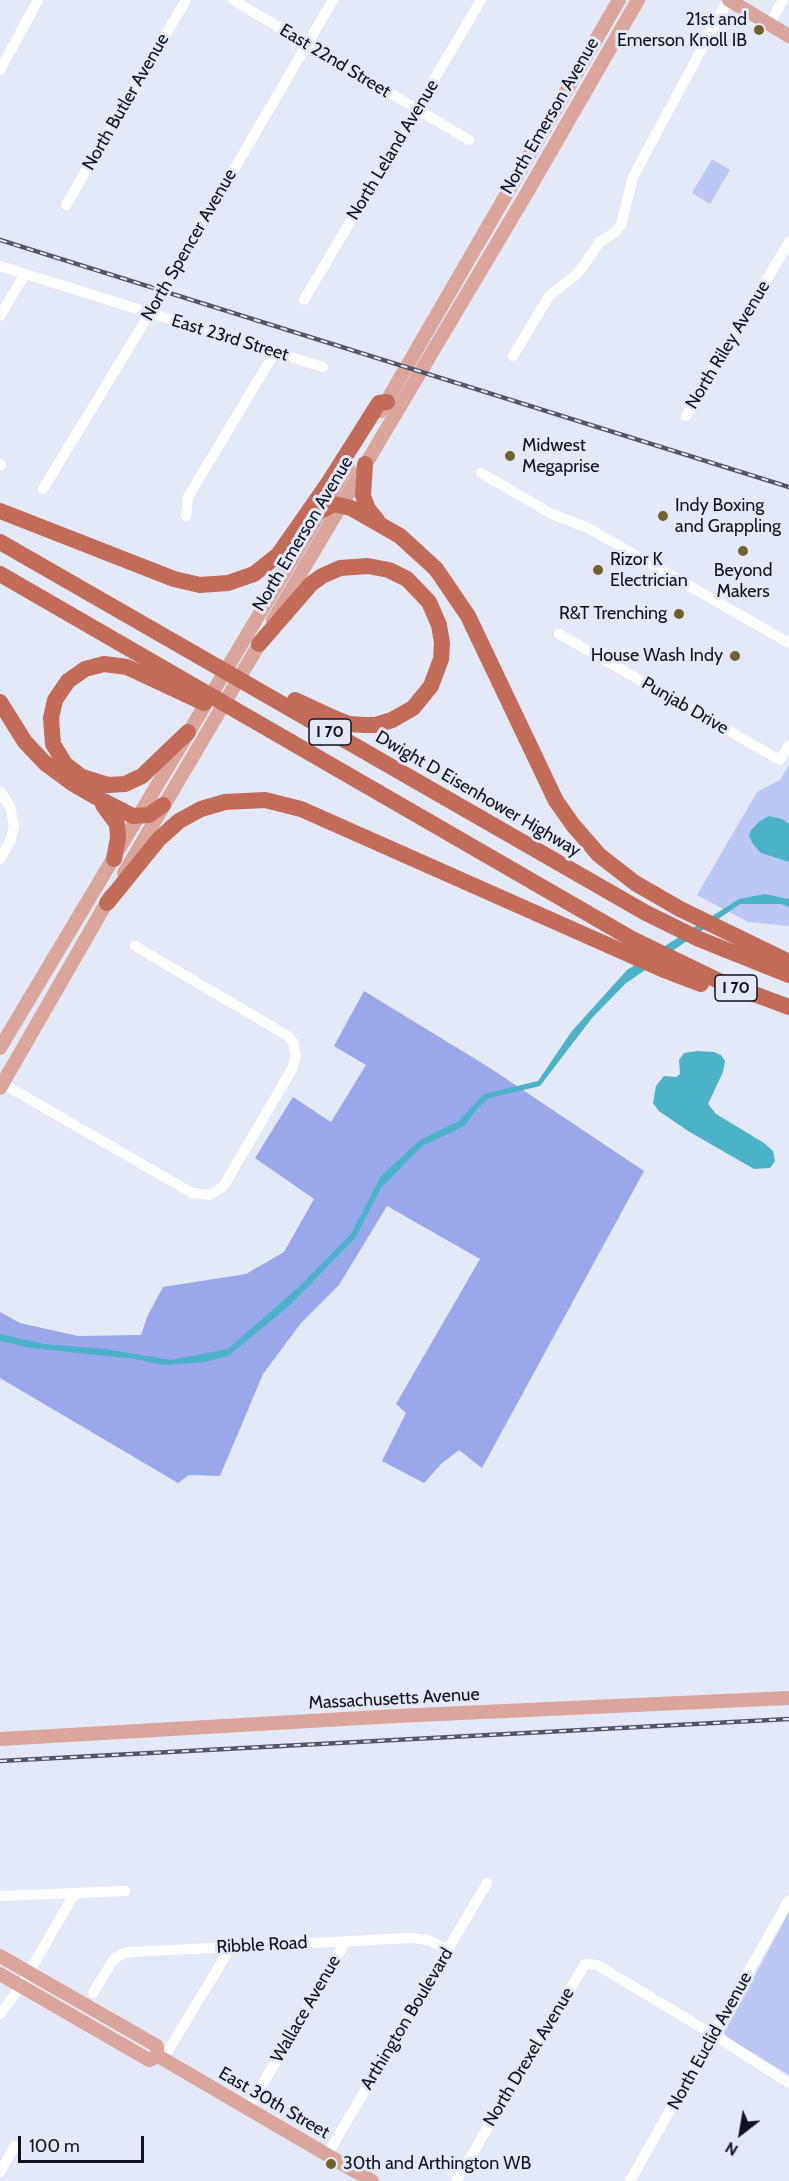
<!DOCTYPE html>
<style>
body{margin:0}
#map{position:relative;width:789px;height:2181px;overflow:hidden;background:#e4e9f8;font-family:Cabin,sans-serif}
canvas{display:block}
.north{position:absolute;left:711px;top:2103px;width:60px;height:60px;-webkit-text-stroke:4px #e4e9f8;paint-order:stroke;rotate:211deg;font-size:16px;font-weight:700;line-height:24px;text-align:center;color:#0f121f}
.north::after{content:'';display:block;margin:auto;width:21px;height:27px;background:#0f121f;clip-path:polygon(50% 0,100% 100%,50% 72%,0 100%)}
.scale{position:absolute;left:18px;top:2136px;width:126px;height:27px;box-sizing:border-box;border:3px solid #0f121f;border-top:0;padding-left:8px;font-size:18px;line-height:21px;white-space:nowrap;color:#0f121f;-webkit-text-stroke:4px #e4e9f8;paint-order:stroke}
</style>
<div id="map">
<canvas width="789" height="2181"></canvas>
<div class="north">N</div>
<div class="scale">100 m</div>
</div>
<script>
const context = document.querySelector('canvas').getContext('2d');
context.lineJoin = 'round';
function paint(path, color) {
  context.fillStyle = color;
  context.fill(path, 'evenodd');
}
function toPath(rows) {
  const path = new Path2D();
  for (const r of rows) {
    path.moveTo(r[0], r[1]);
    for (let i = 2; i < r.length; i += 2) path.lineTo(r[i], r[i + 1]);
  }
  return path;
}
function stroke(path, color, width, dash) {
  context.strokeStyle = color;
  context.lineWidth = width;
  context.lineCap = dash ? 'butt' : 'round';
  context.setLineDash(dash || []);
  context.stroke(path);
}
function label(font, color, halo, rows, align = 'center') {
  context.font = font + ' Cabin,sans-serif';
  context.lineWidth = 6;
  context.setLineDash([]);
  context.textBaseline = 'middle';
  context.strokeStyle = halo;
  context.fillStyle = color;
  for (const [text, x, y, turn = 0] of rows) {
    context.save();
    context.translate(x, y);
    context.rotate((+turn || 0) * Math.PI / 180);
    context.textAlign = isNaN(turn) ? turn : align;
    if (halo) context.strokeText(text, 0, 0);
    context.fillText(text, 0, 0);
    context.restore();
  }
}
const green = toPath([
 [712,159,730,170,710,204,692,193],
 [789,765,789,926,748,922,697,895,757,792,780,780],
 [789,1912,789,2075,727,2037,724,2033]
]);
const forest = toPath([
 [364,991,490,1068,644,1171,482,1468,459,1450,441,1464,424,1483,382,1461,406,1413,396,1404,480,1259,387,1206,339,1285,301,1323,263,1374,220,1476,189,1475,178,1483,0,1378,0,1312,20,1323,78,1336,141,1335,147,1317,163,1287,246,1274,284,1252,314,1199,255,1158,293,1097,331,1122,366,1065,334,1046]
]);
const water = toPath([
 [769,816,782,819,789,824,789,862,761,853,753,844,749,836,751,830,760,821],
 [765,894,789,899,789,907,781,904,740,904,625,984,592,1018,540,1086,489,1098,477,1109,464,1126,422,1146,381,1188,356,1237,290,1305,228,1356,205,1362,163,1365,135,1359,32,1348,0,1341,0,1334,44,1344,105,1349,171,1360,228,1349,301,1285,351,1234,381,1176,420,1140,459,1121,484,1094,538,1081,572,1031,627,970,739,899],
 [697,1051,714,1052,721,1055,725,1061,723,1072,708,1104,716,1114,764,1143,773,1151,775,1161,770,1168,754,1169,688,1131,659,1111,653,1103,656,1086,664,1076,676,1077,680,1074,679,1060,684,1053]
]);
const minor = toPath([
 [233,0,469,140],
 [769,24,783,0],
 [0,70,38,0],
 [66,205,186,0],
 [0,266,323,367],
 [304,300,481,0],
 [0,316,25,274],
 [513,356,549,296,577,274,600,242,615,232,621,225,633,177,728,0],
 [686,416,789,242],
 [0,464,1,465],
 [481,473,552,514,588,528,789,643],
 [43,489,150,313,333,0],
 [186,516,188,497,275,352],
 [559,634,780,760,789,745],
 [0,791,10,807,14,826,10,842,0,859],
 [0,1082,192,1193,209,1195,223,1187,292,1069,296,1056,293,1042,288,1036,135,946],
 [0,1896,125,1891],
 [93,1993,113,1960,122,1954,131,1952,412,1938,428,1940,448,1950],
 [0,2014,21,1986,75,1893],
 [163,2059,231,1947],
 [248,2109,346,1941],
 [327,2155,487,1883],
 [0,2172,15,2146],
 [456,2181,585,1964,597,1965,714,2035,789,2083],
 [630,2181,789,1900]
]);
const major = toPath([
 [729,0,789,36],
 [381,411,619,0],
 [273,620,528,191,638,0],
 [124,873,264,636],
 [0,1048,348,466],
 [0,1088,111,895],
 [0,1739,396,1716,789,1698],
 [0,1956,157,2046,158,2056],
 [0,1974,149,2060,158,2056],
 [158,2056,372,2181]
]);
const highway = toPath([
 [365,464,363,496,368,509,377,520],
 [322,510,334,504,351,508,400,536,436,569,468,616,556,801,573,825,599,855,635,883,680,909,789,962],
 [0,511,174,579,200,585,228,583,254,574,278,555,329,482,379,403,387,402],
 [0,542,646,913,699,939,789,975],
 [0,574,632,939,719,981,789,1007],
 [259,644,311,584,322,576,340,568,368,566,389,570,407,579,429,602,439,625,442,643,441,659,431,686,413,708,392,720,376,725,364,725,349,724,336,719,295,700],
 [0,702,25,742,45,763,72,783,96,797,133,816,149,815,163,805],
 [188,732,142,776,125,784,108,785,82,777,65,764,53,744,51,718,55,700,68,681,85,669,104,664,127,667,204,703],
 [103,805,117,824,118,838,114,859],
 [107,903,159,839,179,821,201,809,225,802,265,800,301,809,664,970,701,984]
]);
const rail = toPath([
 [0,240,789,487],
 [0,1761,789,1719]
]);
const markers = [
 [759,30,6,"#70612f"],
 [510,456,6,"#70612f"],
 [663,516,6,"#70612f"],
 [743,551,6,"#70612f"],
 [598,570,6,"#70612f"],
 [679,614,6,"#70612f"],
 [735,656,6,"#70612f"],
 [331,2164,6,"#70612f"]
];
const shields = [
 [330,732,42],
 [736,988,42]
];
const shieldNames = [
 ["I 70",330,732],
 ["I 70",736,988]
];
const poiNames = [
 ["21st and",747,20,"right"],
 ["Emerson Knoll IB",747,41,"right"],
 ["Midwest",522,446],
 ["Megaprise",522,467],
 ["Indy Boxing",675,506],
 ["and Grappling",675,527],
 ["Rizor K",610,560],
 ["Electrician",610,581],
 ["Beyond",743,571,"center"],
 ["Makers",743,592,"center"],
 ["R&T Trenching",667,614,"right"],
 ["House Wash Indy",723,656,"right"],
 ["30th and Arthington WB",343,2164]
];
const streetNames = [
 ["East 22nd Street",335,61,31],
 ["North Butler Avenue",126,102,-60],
 ["North Emerson Avenue",550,116,-60],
 ["North Leland Avenue",393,150,-59],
 ["North Spencer Avenue",189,245,-60],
 ["East 23rd Street",230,338,17],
 ["North Riley Avenue",728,345,-59],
 ["North Emerson Avenue",303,534,-59],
 ["Punjab Drive",685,706,30],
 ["Dwight D Eisenhower Highway",478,794,30],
 ["Massachusetts Avenue",394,1699,-3],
 ["Ribble Road",262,1945,-3],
 ["Wallace Avenue",306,2009,-60],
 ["Arthington Boulevard",407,2019,-59],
 ["North Euclid Avenue",710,2041,-61],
 ["North Drexel Avenue",529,2057,-59],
 ["East 30th Street",274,2103,30]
];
paint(green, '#bcc8f3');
paint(forest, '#98a8eb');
paint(water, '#4bb2c7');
stroke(minor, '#fff', 10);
stroke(major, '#daa69b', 14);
stroke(highway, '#c26b58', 16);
stroke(rail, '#525563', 4.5);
stroke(rail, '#e4e9f8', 2, [7]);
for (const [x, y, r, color] of markers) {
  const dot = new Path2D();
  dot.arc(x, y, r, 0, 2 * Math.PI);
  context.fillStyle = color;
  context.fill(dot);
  stroke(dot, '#e4e9f8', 2);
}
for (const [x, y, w] of shields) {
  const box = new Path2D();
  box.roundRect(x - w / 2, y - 13, w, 26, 4.5);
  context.fillStyle = '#e4e9f8';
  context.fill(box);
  stroke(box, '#0f121f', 1.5);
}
label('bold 16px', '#0f121f', null, shieldNames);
label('18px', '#0f121f', '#e4e9f8', poiNames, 'left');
label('18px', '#0f121f', '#e4e9f8', streetNames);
</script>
